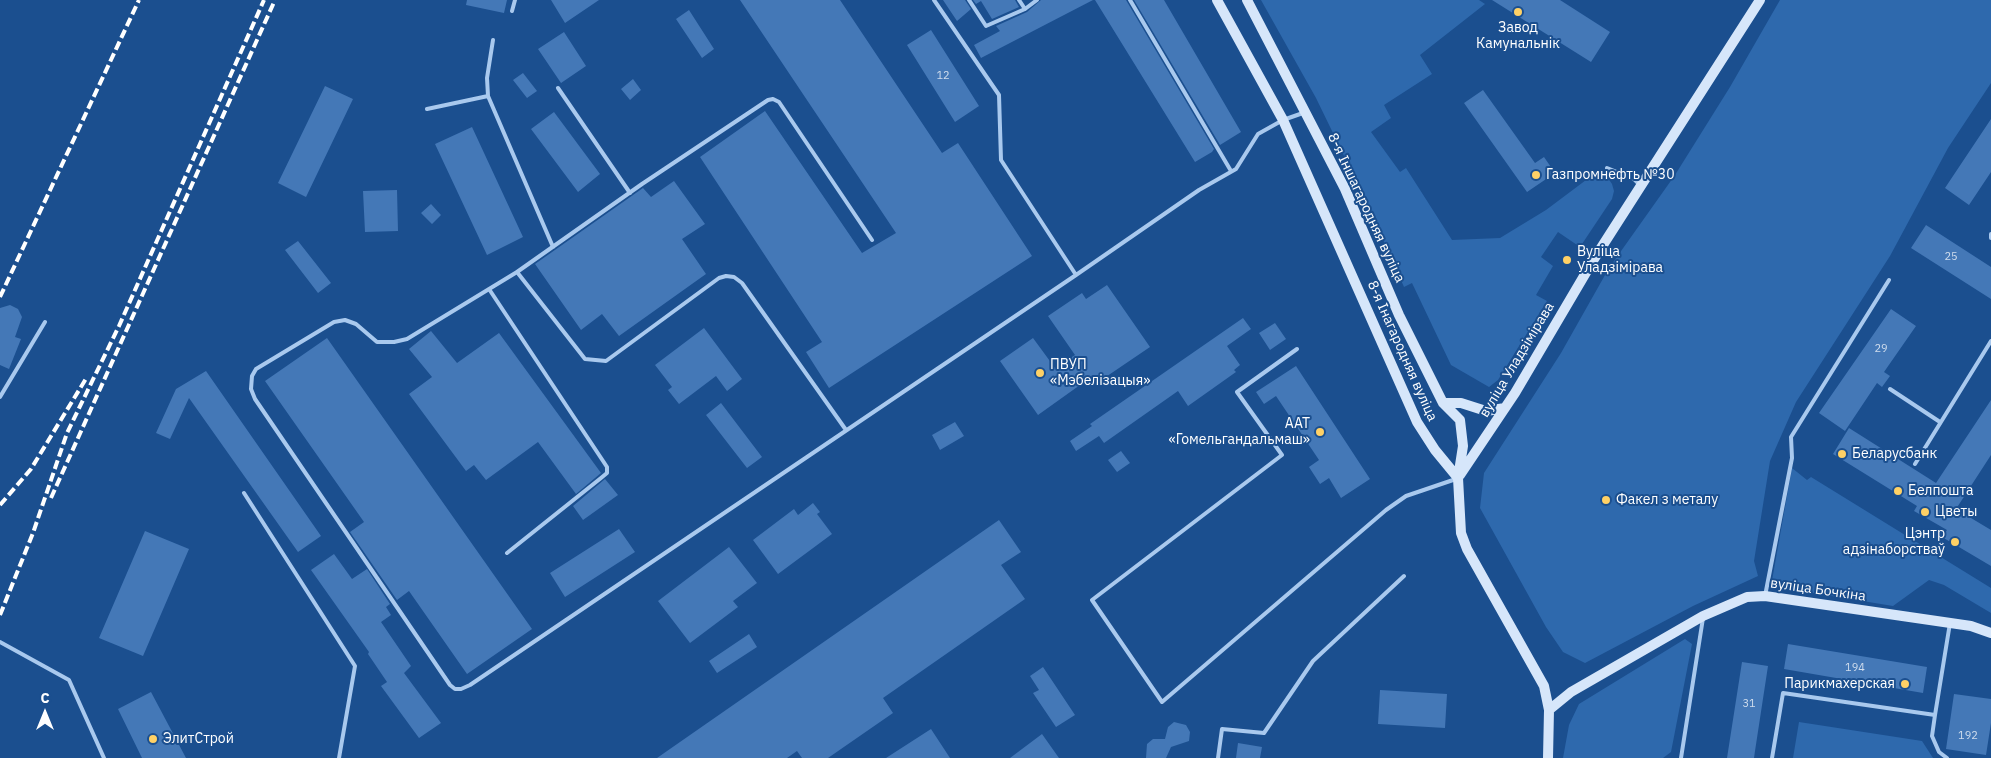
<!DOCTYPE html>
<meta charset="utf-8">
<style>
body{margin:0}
#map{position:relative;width:1991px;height:758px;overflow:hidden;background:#1b4f8f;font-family:"IBM Plex Sans",sans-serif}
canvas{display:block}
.north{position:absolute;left:20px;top:688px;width:50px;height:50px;-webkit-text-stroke:4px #1b4f8f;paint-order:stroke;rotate:0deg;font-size:14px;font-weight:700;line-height:20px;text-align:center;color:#fff}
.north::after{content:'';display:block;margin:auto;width:18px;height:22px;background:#fff;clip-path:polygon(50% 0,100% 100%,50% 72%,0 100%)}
</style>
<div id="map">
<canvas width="1991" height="758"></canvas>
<div class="north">С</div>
</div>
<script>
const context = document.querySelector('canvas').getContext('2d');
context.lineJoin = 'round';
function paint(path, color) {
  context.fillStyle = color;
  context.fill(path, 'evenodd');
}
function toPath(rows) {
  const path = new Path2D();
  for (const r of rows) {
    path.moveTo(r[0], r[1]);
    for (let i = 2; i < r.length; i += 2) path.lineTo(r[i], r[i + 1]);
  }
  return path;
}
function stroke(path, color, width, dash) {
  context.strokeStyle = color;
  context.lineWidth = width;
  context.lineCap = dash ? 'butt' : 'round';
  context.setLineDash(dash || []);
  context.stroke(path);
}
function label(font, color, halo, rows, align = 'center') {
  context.font = font + ' "IBM Plex Sans",sans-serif';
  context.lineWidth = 4;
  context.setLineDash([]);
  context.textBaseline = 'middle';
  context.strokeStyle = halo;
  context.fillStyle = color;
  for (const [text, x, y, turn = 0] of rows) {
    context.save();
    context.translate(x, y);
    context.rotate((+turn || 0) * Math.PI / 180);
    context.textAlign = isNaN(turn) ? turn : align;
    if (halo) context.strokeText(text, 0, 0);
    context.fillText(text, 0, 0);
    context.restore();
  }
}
const green = toPath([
 [1261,0,1479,0,1485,4,1420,55,1432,74,1384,105,1391,118,1371,132,1400,172,1406,168,1452,240,1500,238,1546,210,1594,174,1608,178,1612,184,1614,191,1612,199,1580,247,1558,232,1541,257,1553,266,1536,295,1547,301,1498,380,1489,387,1451,365,1412,283,1404,287,1366,201,1316,98],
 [1780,0,1991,0,1991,83,1948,148,1890,256,1796,402,1770,461,1754,561,1758,576,1693,606,1585,663,1563,652,1546,627,1480,508,1484,473,1561,353,1609,268,1675,175,1730,87],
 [1792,468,1807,480,1811,477,1991,588,1991,613,1944,585,1929,580,1893,606,1771,586],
 [1685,639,1692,644,1671,752,1663,758,1563,758,1569,725,1579,704],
 [1799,722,1922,741,1933,758,1793,758]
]);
const building = toPath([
 [467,0,507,0,504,13,466,5],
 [551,0,599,0,565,23],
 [740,0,840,0,942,153,958,143,1032,256,829,388,806,352,822,342,700,157,765,111,862,253,896,233],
 [943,0,965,0,971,9,957,21],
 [973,0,1015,0,1019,7,992,19,981,1,976,4],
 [1041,0,1093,0,981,58,974,45,1000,31,996,26,1027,12],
 [1095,0,1126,0,1214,149,1212,152,1195,162],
 [1134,0,1164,0,1241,132,1220,145],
 [1492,0,1560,0,1610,32,1591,62],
 [689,10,714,49,702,58,676,19],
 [931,30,979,106,955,122,907,45],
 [564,32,586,66,561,83,538,49],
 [523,73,537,91,527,98,513,80],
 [633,79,641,90,630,100,621,89],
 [325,86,353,99,306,197,278,183],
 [1483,90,1535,163,1544,157,1555,173,1527,192,1464,103],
 [554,112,600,174,578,192,531,129],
 [1991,119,1991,172,1969,205,1945,188],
 [472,127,523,237,487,255,435,144],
 [674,181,705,224,682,239,706,274,619,336,602,314,581,330,535,264,643,188,651,197],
 [397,190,398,231,365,232,363,191],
 [431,204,441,215,432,224,421,213],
 [1926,225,1991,267,1991,299,1911,248],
 [298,241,331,283,318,293,285,250],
 [1107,285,1150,347,1091,387,1087,380,1038,415,1000,361,1033,338,1055,368,1075,355,1048,316,1082,293,1086,299],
 [10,305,18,309,22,317,15,337,21,339,9,369,0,365,0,308],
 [1891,309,1916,326,1884,372,1890,376,1882,387,1877,383,1845,431,1819,413],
 [1243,318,1251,329,1227,346,1240,365,1234,370,1236,372,1188,406,1178,391,1104,443,1099,436,1076,451,1070,441,1092,426,1090,424],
 [1275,323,1286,339,1270,350,1259,333],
 [704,328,742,379,727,391,716,376,679,404,668,390,672,387,655,365],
 [431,331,457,363,499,333,601,473,576,494,538,442,486,480,474,465,466,471,409,394,432,377,409,349],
 [327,338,532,629,467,674,409,591,397,600,350,532,364,522,265,381],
 [1296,366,1370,479,1341,498,1329,478,1320,484,1309,467,1319,460,1276,396,1264,404,1256,392],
 [206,371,321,536,298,552,189,398,170,439,156,433,176,389],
 [1991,400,1991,455,1956,509,1991,530,1991,566,1942,537,1947,530,1914,511,1917,506,1833,454,1849,428,1936,483],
 [721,403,762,457,747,468,706,415],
 [955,422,964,436,940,450,932,435],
 [1121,451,1130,463,1117,472,1108,460],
 [605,479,618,495,583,520,573,506],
 [813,503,820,512,817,514,832,534,778,574,753,540,794,509,798,515],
 [999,520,1021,552,1001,565,1025,599,883,698,893,713,828,758,802,758,797,751,787,758,657,758],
 [619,529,635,552,565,597,550,573],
 [145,531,189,549,143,656,99,638],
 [729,547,757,583,733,601,738,607,690,643,658,601],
 [334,554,352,579,367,569,390,604,386,607,391,615,381,622,411,666,404,673,441,723,419,738,381,686,387,682,368,654,369,652,311,570],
 [749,634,757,647,717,673,709,661],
 [1788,644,1927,667,1923,693,1784,669],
 [1742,662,1768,666,1755,751,1754,758,1727,758],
 [1043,667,1075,715,1056,727,1033,693,1039,690,1030,676],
 [1380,690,1447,694,1445,728,1378,724],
 [151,692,186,758,142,758,118,709],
 [1954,694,1991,699,1991,723,1986,755,1946,749],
 [1174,722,1186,725,1190,732,1189,741,1171,747,1166,758,1146,758,1147,744,1153,739,1165,739,1168,727],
 [931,729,950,758,886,758],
 [1042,734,1059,758,1010,758],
 [1238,743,1262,747,1260,758,1236,758]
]);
const service = toPath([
 [934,0,999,95,1001,160,1076,275],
 [969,0,986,26,1025,9,1037,0],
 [1019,0,1025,9],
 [1130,0,1231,171],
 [512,11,515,0],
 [493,40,487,78,488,96,553,247],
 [558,88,630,193],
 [427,109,488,96],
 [1607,168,1634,179,1640,185],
 [1991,234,1991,238],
 [517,272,642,184,768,100,773,99,779,102,872,240],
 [489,289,607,467,607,473,601,478,507,553],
 [1297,349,1237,392,1282,455,1092,600,1162,702,1386,510,1406,496,1456,479],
 [1890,389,1940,422],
 [0,397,45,322],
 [846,430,742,283,734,277,726,276,719,278,606,361,585,359,517,272,407,339,394,342,377,342,356,324,345,320,334,322,256,369,252,376,251,389,255,399,450,685,455,689,461,689,470,685,1076,275,1199,190,1236,169,1258,134,1283,120,1303,113],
 [1915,464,1991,341],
 [244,493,355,666,339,758],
 [1765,596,1792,458,1791,437,1889,280],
 [0,642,69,680,104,758],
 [1935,715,1932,736,1939,752,1947,758],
 [1218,758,1222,729,1264,733,1313,661,1404,576],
 [1681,758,1703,618],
 [1772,758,1783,693,1935,715,1950,623]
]);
const secondary = toPath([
 [1217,0,1283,120,1417,422,1435,450,1458,478],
 [1247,0,1345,189,1399,315,1443,403,1460,420,1463,446,1458,478,1461,533,1467,549,1544,686,1549,710,1548,758],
 [1443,403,1461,403,1486,411,1505,408],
 [1460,475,1515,393,1594,259,1760,0],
 [1549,710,1571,692,1703,616,1747,597,1765,596,1971,626,1991,633]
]);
const rail = toPath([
 [0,297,139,0],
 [51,498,275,0],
 [0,505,31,469,87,377],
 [0,615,33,533,67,433,119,326,264,0]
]);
const markers = [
 [1518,12,5,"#ffd166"],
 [1536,175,5,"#ffd166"],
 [1567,260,5,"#ffd166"],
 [1040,373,5,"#ffd166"],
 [1320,432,5,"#ffd166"],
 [1842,454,5,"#ffd166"],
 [1898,491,5,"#ffd166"],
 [1606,500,5,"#ffd166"],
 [1925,512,5,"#ffd166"],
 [1955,542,5,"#ffd166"],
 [1905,684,5,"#ffd166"],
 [153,739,5,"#ffd166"]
];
const numberNames = [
 ["12",943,76],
 ["25",1951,257],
 ["29",1881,349],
 ["194",1855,668],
 ["31",1749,704],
 ["192",1968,736]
];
const poiNames = [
 ["Завод",1518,28,"center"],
 ["Камунальнік",1518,44,"center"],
 ["Газпромнефть №30",1546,175],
 ["Вуліца",1577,252],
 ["Уладзімірава",1577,268],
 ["ПВУП",1050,365],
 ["«Мэбелізацыя»",1050,381],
 ["ААТ",1310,424,"right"],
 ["«Гомельгандальмаш»",1310,440,"right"],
 ["Беларусбанк",1852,454],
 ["Белпошта",1908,491],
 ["Факел з металу",1616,500],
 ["Цветы",1935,512],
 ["Цэнтр",1945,534,"right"],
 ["адзінаборстваў",1945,550,"right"],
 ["Парикмахерская",1895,684,"right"],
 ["ЭлитСтрой",163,739]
];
const streetNames = [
 ["8-я Іншагародняя вуліца",1366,208,65],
 ["8-я Інагародняя вуліца",1402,351,66],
 ["вуліца Уладзімірава",1517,360,-59],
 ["вуліца Бочкіна",1818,590,8]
];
paint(green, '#2e69ad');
paint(building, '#4478b7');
stroke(service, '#a9c9ee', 4);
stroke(secondary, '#d6e6fa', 10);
stroke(rail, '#fff', 4, [9, 4]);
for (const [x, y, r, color] of markers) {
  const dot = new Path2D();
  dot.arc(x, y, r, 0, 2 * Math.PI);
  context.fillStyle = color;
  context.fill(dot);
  stroke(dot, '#1b4f8f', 2);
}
label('11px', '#d0dded', null, numberNames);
label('14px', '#fff', '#1b4f8f', poiNames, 'left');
label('14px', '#fff', '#1b4f8f', streetNames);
</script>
